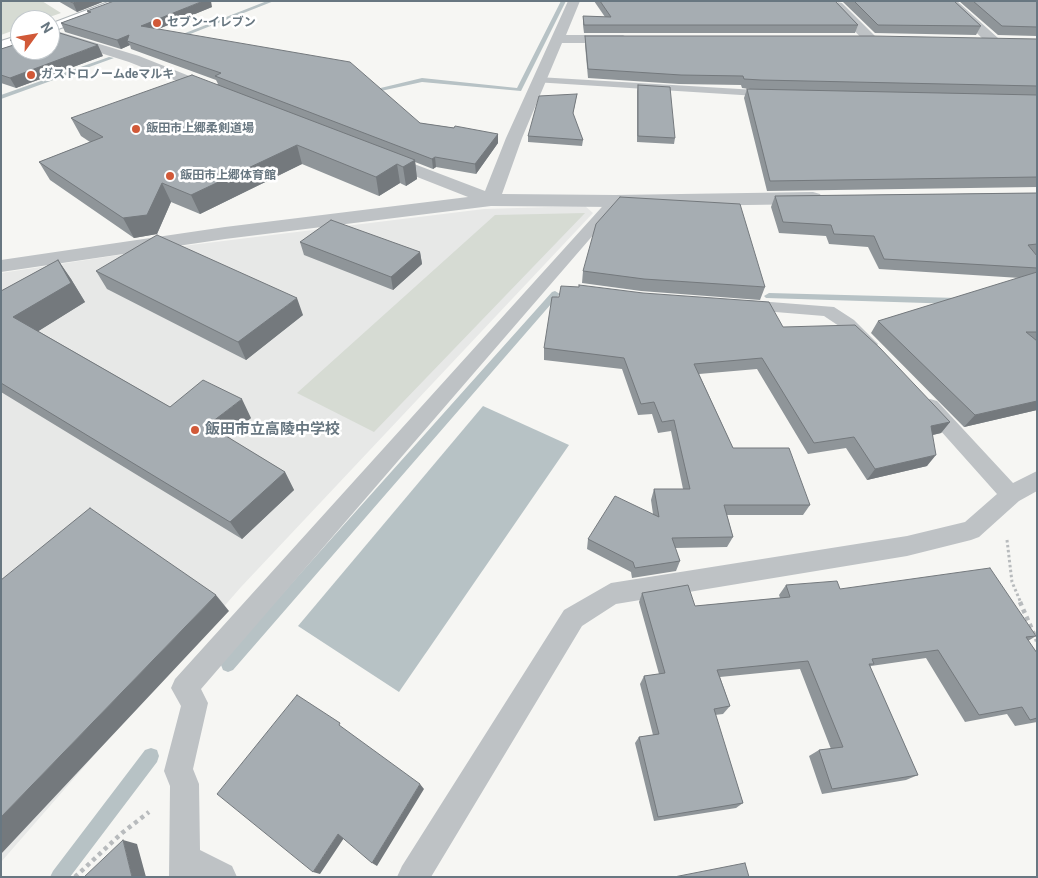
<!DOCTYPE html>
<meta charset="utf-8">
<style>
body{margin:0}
#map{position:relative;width:1038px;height:878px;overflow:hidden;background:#f6f6f3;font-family:Roboto,sans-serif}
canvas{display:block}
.frame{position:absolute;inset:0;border:2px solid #687781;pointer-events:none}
.north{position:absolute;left:10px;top:10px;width:50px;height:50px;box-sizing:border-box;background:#fff;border:1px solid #c3c9cd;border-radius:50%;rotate:58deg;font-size:14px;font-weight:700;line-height:20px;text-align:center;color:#687781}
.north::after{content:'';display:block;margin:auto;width:18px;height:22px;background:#d15938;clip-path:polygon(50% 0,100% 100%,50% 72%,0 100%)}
</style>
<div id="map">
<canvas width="1038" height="878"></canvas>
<div class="frame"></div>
<div class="north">N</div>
</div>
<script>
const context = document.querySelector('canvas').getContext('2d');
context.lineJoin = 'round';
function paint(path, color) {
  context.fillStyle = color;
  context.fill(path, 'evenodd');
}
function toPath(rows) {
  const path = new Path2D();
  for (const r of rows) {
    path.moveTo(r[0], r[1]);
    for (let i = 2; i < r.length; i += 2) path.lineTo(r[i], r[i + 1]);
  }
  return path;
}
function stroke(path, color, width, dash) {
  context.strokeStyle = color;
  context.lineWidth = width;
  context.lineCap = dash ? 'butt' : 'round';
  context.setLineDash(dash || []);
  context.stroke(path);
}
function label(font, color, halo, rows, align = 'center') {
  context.font = font + ' Roboto,"Noto Sans JP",sans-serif';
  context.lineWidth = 5;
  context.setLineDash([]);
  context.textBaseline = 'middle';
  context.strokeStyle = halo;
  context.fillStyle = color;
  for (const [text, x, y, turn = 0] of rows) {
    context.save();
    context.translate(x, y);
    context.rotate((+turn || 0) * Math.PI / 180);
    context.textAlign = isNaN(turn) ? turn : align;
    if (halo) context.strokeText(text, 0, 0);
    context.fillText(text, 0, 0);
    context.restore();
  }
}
const built = toPath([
 [585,206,593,213,241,587,1,862,1,273,158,249,484,209]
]);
const green = toPath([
 [1,1,42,1,61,13,41,20,20,20,20,28,1,35],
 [585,213,374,432,297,393,495,215]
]);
const water = toPath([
 [483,406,569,445,399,692,298,626]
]);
const stream = toPath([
 [267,1,274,1,175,40,170,39,267,1],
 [561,1,566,1,521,91,422,82,367,94,364,92,422,78,517,88,561,1],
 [109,57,114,58,1,99,1,95,109,57],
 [555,291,560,294,558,296,233,670,228,672,223,670,221,665,223,660,552,292,555,291],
 [769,293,958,298,963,301,958,304,766,298,764,296,769,293],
 [151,748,157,750,159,756,157,762,70,877,50,877,53,871,145,750,151,748]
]);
const pathFar1 = toPath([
 [1007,540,1012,582,1021,603]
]);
const path = toPath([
 [1020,602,1037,641],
 [75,877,122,833,149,812]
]);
const lane = toPath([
 [538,77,773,91,779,94,773,97,534,82,533,80,538,77],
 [615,197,622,201,620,204,201,689,208,703,193,769,199,784,200,850,232,866,237,877,169,877,170,786,164,771,181,706,171,688,175,679,610,198,615,197],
 [745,300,834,307,854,320,878,344,875,348,869,350,863,348,842,328,824,316,739,309,737,305,739,301,745,300],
 [930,399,937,401,1013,483,1037,471,1037,491,1019,501,979,537,971,540,907,556,616,604,582,626,431,877,397,877,402,866,564,610,611,583,907,536,965,522,997,494,923,411,920,406,923,401,930,399]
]);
const street = toPath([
 [568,1,580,1,566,35,623,35,630,39,623,43,562,43,522,138,502,194,615,195,813,192,820,194,822,198,820,202,813,204,615,207,491,206,225,239,1,272,1,260,225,227,468,197,374,160,371,156,374,152,380,151,485,191,506,138,568,1],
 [944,1,957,1,998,38,1000,41,998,44,988,44,944,1],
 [838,2,842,3,875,36,877,39,875,42,865,42,834,9,832,6,838,2],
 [50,29,139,56,222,89,225,92,222,95,217,97,212,95,129,62,50,37,50,29]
]);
const secondary = toPath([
 [111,1,129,1,127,4,50,32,50,24,111,1],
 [20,35,20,44,1,50,1,41,20,35]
]);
const wall = toPath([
 [58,1,105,1,77,12],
 [594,1,837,1,836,2,858,25,855,33,584,33,583,25,583,16,605,17],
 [842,1,954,1,981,26,976,35,875,33,843,2],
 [959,1,1037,1,1037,36,998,35],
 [212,7,158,29,420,123,498,134,498,143,476,174,436,167,433,169,415,162,417,179,406,186,400,183,379,196,302,164,200,214,171,202,157,234,134,238,50,180,39,162,90,142,81,136,71,118,218,84,216,80,131,49,130,45,121,49,65,32,61,23,88,13,87,11],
 [585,36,1037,39,1037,187,767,191,744,98,747,89,750,89,742,88,741,85,679,84,588,78,585,45],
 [10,40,103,56,16,88,1,83,1,49,13,45],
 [638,85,675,138,674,144,637,142,637,91],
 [577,94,573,114,583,140,582,146,528,142,528,136],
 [1037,193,1037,254,1036,255,1037,256,1037,410,964,427,871,333,878,321,1020,278,879,269,868,247,829,244,826,236,779,233,771,207,775,196],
 [300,242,420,252,422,264,393,290,304,255],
 [58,260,71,279,85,302,38,331,170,407,251,418,227,437,285,472,294,490,242,539,1,392,1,291],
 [96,271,303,315,246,360,107,289],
 [583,271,765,287,760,300,641,291,582,283],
 [783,327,950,422,941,433,933,435,927,466,867,480,846,448,808,454,757,369,699,374,733,448,810,505,803,515,727,515,733,537,727,547,675,548,680,561,676,571,632,578,631,572,587,549,588,539,653,514,651,500,654,489,683,489,671,431,658,433,652,414,638,415,622,369,544,360,544,348],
 [786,585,840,589,1036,636,1028,641,1037,653,1037,722,1015,726,1007,714,965,722,926,658,871,666,870,667,918,775,906,780,822,794,809,756,819,750,831,749,800,669,720,677,730,706,723,714,715,715,743,803,736,808,654,821,635,743,639,737,653,735,640,684,644,676,659,674,639,602,642,593,695,606,780,598,779,595]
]);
const shadedWall = toPath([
 [79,1,105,1,77,12,73,3],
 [203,1,211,1,212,7,144,35,141,26],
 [129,35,127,41,130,45,121,49,117,40],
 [98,45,103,56,16,88,10,78],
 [498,134,498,143,476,174,475,164],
 [297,145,302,164,200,214,191,195],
 [435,157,436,167,433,169,432,159],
 [415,160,417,179,406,186,403,167],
 [397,164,400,183,379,196,376,177],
 [162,183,171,202,157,234,134,238,123,218],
 [420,252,422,264,393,290,391,277],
 [58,260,71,279,85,302,29,337,13,317],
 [297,298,303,315,246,360,238,342],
 [242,399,251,418,219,444,208,425],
 [1037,401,1037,410,964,427,975,415],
 [950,422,941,433,923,437,931,426],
 [936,455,927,466,867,480,875,469],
 [285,472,294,490,242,539,230,522],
 [216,595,229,611,1,854,1,817],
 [420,784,424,789,377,866,372,863],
 [338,834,344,838,320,874,313,872],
 [123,840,137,844,146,877,132,877]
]);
const building = toPath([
 [69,1,79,1,73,3,69,1],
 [114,1,203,1,141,26,350,62,420,123,454,128,455,126,498,134,475,164,435,157,432,159,215,76,221,73,127,41,129,35,117,40,61,23,91,12,87,11,114,1],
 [600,1,835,1,858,25,584,25,583,16,611,17,600,1],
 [854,1,954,1,981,26,878,25,854,1],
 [973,1,1037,1,1037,27,1002,26,973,1],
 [50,30,98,45,10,78,1,75,1,49,20,43,20,50,50,50,50,30],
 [20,36,20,43,10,40,20,36],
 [585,36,873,36,1037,39,1037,86,761,80,744,79,743,76,681,75,588,69,585,36],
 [192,75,415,160,403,167,397,164,376,177,297,145,191,195,162,183,147,215,123,218,39,162,103,137,71,118,192,75],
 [638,85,670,87,675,138,638,136,638,85],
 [747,89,1037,95,1037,177,770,181,747,89],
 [577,94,573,113,583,140,528,136,539,96,577,94],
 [1037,193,1037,244,1028,245,1037,256,1037,268,884,259,874,236,834,234,831,225,783,222,775,196,1037,193],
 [620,197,740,204,765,287,644,279,583,271,596,224,620,197],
 [331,220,420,252,391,277,300,242,331,220],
 [157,235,297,298,238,342,96,271,157,235],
 [58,260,71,283,13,317,170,407,203,380,242,399,208,425,285,472,230,522,1,383,1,291,58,260],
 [1037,272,1037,332,1026,332,1037,341,1037,401,975,415,878,321,1037,272],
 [579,285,643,293,769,302,783,327,855,325,880,348,950,422,931,426,936,455,875,469,854,437,814,443,762,358,694,364,733,448,789,448,810,505,724,505,733,537,672,538,680,561,635,568,633,562,588,539,615,496,659,517,654,489,690,489,674,420,662,422,654,402,641,404,624,358,544,348,552,297,559,297,561,286,579,287,579,285],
 [90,508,216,595,1,817,1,580,90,508],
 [990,568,1036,636,1026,637,1037,653,1037,718,1030,720,1022,707,979,715,938,650,872,659,874,664,869,664,918,775,832,789,819,750,843,747,808,661,717,670,730,706,714,709,743,803,658,817,639,737,659,734,644,676,665,673,642,593,688,585,695,606,790,597,786,585,837,581,840,589,990,568],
 [297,695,340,723,339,725,420,784,372,863,338,834,313,872,217,794,297,695],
 [123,840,132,877,84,877,123,840],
 [745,863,749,877,674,877,745,863]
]);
const markers = [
 [157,23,5,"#d15938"],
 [31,75,5,"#d15938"],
 [136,129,5,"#d15938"],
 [170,176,5,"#d15938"],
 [195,430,5,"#d15938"]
];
const farPoinames = [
 ["セブン-イレブン",167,23],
 ["ガストロノームdeマルキ",41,75],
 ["飯田市上郷柔剣道場",146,129],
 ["飯田市上郷体育館",180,176]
];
const poiNames = [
 ["飯田市立高陵中学校",205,430]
];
paint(built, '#e7e8e7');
paint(green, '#d6dbd3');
paint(water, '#b7c2c5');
paint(stream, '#b7c2c5');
stroke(secondary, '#b0b6b9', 2);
stroke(pathFar1, '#b8bbbd', 3, [2.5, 2.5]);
stroke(path, '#b8bbbd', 4.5, [4, 4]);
paint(lane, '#bec2c5');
paint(street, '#bec2c5');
paint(secondary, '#fff');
paint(wall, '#8f9599');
paint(shadedWall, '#74797d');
paint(building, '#a6adb2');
stroke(building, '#74797d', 1);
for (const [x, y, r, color] of markers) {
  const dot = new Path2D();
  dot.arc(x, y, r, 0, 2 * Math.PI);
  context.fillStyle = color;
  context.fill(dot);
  stroke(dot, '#fff', 2);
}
label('bold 12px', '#687781', '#fff', farPoinames, 'left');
label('bold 15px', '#687781', '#fff', poiNames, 'left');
</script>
